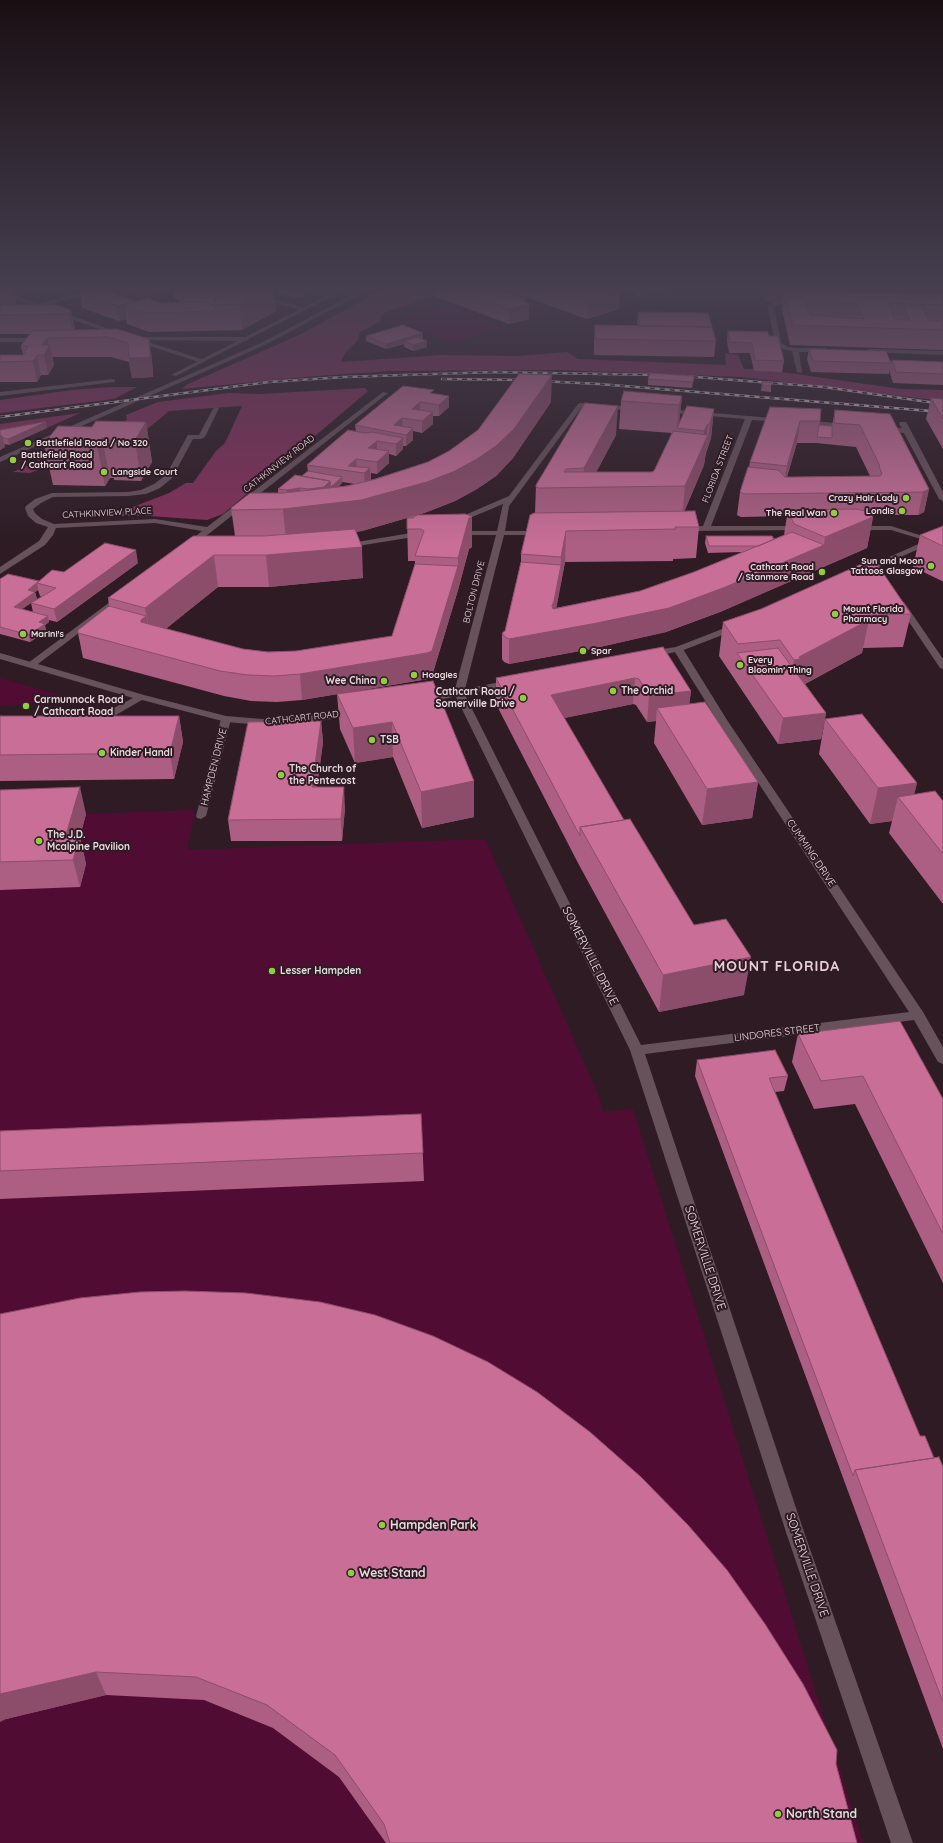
<!DOCTYPE html>
<style>
body{margin:0}
canvas{display:block;background:#2e1b23}
</style>
<canvas width="943" height="1843"></canvas>
<script>
const context = document.querySelector('canvas').getContext('2d');
context.lineJoin = 'round';
function paint(path, color) {
  context.fillStyle = color;
  context.fill(path, 'evenodd');
}
function toPath(rows) {
  const path = new Path2D();
  for (const r of rows) {
    path.moveTo(r[0], r[1]);
    for (let i = 2; i < r.length; i += 2) path.lineTo(r[i], r[i + 1]);
  }
  return path;
}
function stroke(path, color, width, dash) {
  context.strokeStyle = color;
  context.lineWidth = width;
  context.lineCap = dash ? 'butt' : 'round';
  context.setLineDash(dash || []);
  context.stroke(path);
}
function label(font, color, halo, rows, align = 'center') {
  context.font = font + ' Quicksand,sans-serif';
  context.lineWidth = 4;
  context.setLineDash([]);
  context.textBaseline = 'middle';
  context.strokeStyle = halo;
  context.fillStyle = color;
  for (const [text, x, y, turn = 0] of rows) {
    context.save();
    context.translate(x, y);
    context.rotate((+turn || 0) * Math.PI / 180);
    context.textAlign = isNaN(turn) ? turn : align;
    if (halo) context.strokeText(text, 0, 0);
    context.fillText(text, 0, 0);
    context.restore();
  }
}
const green = toPath([
 [448,306,505,327,451,343,395,321],
 [0,678,76,700,74,704,0,705],
 [195,810,187,850,485,839,597,1092,603,1112,633,1109,863,1843,0,1843,0,817]
]);
const forest = toPath([
 [390,286,449,286,422,300,386,312,380,316,381,321,360,332,358,340,345,353,341,362,442,355,517,356,567,352,578,359,726,365,725,353,738,355,744,369,753,369,754,371,782,372,900,389,943,390,943,401,741,377,557,370,390,371,317,376,182,389,188,384,299,335],
 [781,286,804,286,805,293,811,298,766,302,763,299,768,289,776,289],
 [111,387,137,387,114,399,0,413,0,400,72,390],
 [365,388,368,391,223,514,207,520,149,516,110,516,169,493,186,483,193,483,216,451,225,443,242,406,169,411,133,441,112,442,30,473,13,472,127,420,126,415,158,402,229,393,260,394],
 [80,413,47,428,44,427,0,437,0,424]
]);
const minor = toPath([
 [104,286,112,286,45,306,123,334,123,336,119,336,0,294,0,290,39,304,104,286],
 [260,294,307,309,308,310,303,311,258,297,257,296,260,294],
 [774,301,798,300,801,302,798,304,776,305,774,307,781,342,787,347,795,348,825,348,828,350,825,352,799,352,802,373,797,372,792,351,783,349,775,343,768,307,774,301],
 [869,349,943,351,943,355,867,352,866,351,869,349],
 [113,379,115,380,115,382,0,396,0,392,113,379],
 [383,392,388,393,192,547,189,547,185,545,202,531,155,523,56,528,53,535,45,545,0,574,0,567,39,541,48,527,36,523,28,516,25,508,26,506,35,499,52,493,128,492,141,490,154,484,166,475,188,435,199,435,214,407,219,408,205,437,201,439,193,439,172,478,160,488,146,494,128,496,53,497,41,503,33,509,35,513,42,519,54,524,155,519,207,527,383,392],
 [580,403,636,407,639,409,636,411,582,407,509,506,505,531,541,531,545,533,541,535,504,535,464,693,641,1045,909,1012,717,720,673,649,678,646,683,649,727,720,923,1012,943,1047,943,1064,938,1062,914,1020,645,1054,804,1532,913,1843,891,1843,786,1532,630,1050,454,693,496,535,455,535,451,533,455,531,497,531,503,504,458,523,455,523,451,521,509,496,578,404,580,403],
 [665,409,784,419,784,421,782,422,752,420,711,526,804,526,804,530,680,531,680,527,683,527,703,526,745,419,663,412,662,411,665,409],
 [801,420,848,424,852,426,848,428,804,424,801,424,801,420],
 [900,422,906,422,911,431,943,492,943,501,939,499,904,433,882,431,878,429,882,427,902,428,899,424,900,422],
 [852,526,891,526,935,540,931,542,891,530,852,530,852,526],
 [423,531,427,533,426,535,345,548,341,546,345,544,423,531],
 [122,593,125,594,125,598,34,667,28,667,26,665,28,663,122,593],
 [901,601,904,602,943,659,943,669,940,668,897,604,901,601],
 [226,716,231,719,206,816,201,819,197,818,196,816,221,719,226,716]
]);
const tertiary = toPath([
 [127,337,246,337,249,339,246,341,142,340,204,360,204,362,202,363,137,342,137,340,127,339,127,337],
 [0,338,41,338,44,340,41,342,0,342,0,338],
 [943,533,943,538,865,573,862,574,858,571,943,533],
 [735,624,738,625,740,627,738,629,681,651,650,657,645,654,650,651,676,647,735,624],
 [0,653,144,695,226,716,262,719,326,714,353,709,358,712,357,714,326,720,262,725,226,722,142,700,114,716,91,723,86,720,87,718,106,712,133,698,0,659,0,653],
 [511,680,516,683,514,685,423,703,418,700,423,697,511,680]
]);
const secondary = toPath([
 [345,286,352,286,176,376,171,375,345,286],
 [369,286,376,286,265,345,0,462,0,457,261,343,369,286]
]);
const rail = toPath([
 [683,376,824,387,943,404],
 [442,379,526,380],
 [540,381,599,384,943,412],
 [0,417,269,382,344,377,494,372,659,375]
]);
const wall = toPath([
 [0,286,13,290,16,305,71,310,75,329,74,330,117,329,152,359,153,377,132,378,129,362,111,357,52,357,54,365,48,375,41,375,37,382,0,382,0,355,23,355,21,346,30,334,0,334],
 [16,286,75,286,76,288,59,292,38,293],
 [112,286,113,293,134,301,134,302,159,303,179,303,179,300,174,298,173,292,165,289,143,296,125,290,124,286,320,286,300,297,294,297,274,291,276,311,242,330,149,332,127,324,126,319,119,321,82,308,80,293],
 [434,286,488,286,526,299,526,302,529,304,529,319,509,324,434,296],
 [494,286,608,286,619,309,587,319],
 [608,286,675,286,640,296],
 [784,290,943,295,943,350,790,345,782,309],
 [638,312,716,341,714,357,594,355,594,340,595,325,638,326,637,322],
 [728,331,769,336,784,361,782,372,754,371,750,353,729,353,727,341],
 [366,336,423,338,421,339,427,347,413,351,404,347,404,344,386,349,366,341],
 [809,349,891,363,892,360,943,362,943,385,893,383,889,370,889,374,811,372,807,359],
 [694,376,692,388,648,385,648,379],
 [762,382,771,386,771,392,761,391],
 [434,394,449,396,449,407,439,416,433,416,433,424,422,433,413,431,413,440,406,446,403,446,403,449,396,456,389,454,389,463,377,474,371,473,371,480,428,462,551,402,513,458,496,476,477,489,455,501,427,512,418,515,472,547,469,549,458,590,432,676,428,679,302,700,277,702,251,701,224,696,83,658,78,633,109,606,108,598,235,536,231,508,278,493,278,489,302,476,308,471,307,465,356,432,355,425],
 [342,482,355,484,338,487,342,483],
 [407,518,408,561,415,561,415,564,392,636,296,651,268,652,243,649,165,629,218,587,269,587,363,578,356,532,362,531],
 [682,396,679,423,714,409,711,438,706,453,704,465,684,512,699,527,696,558,673,559,673,561,565,562,556,608,640,591,694,572,742,552,708,553,705,543,706,536,774,539,784,535,787,516,741,517,737,515,740,492,749,467,750,462,770,407,820,421,819,425,832,426,835,410,890,414,929,489,924,512,918,515,872,515,873,517,867,548,720,612,666,632,591,649,509,664,504,662,502,659,502,633,505,631,521,562,521,554,535,513,536,485,616,435,596,472,651,472,654,471,672,433,619,429,621,401],
 [797,443,816,443,856,447,870,476,793,477,787,477],
 [931,398,943,399,943,449,926,419],
 [146,422,152,462,141,481,114,480,114,478,110,478,105,486,53,485,44,444,92,427],
 [47,428,9,445,4,444,5,447,0,450,0,430],
 [943,526,943,582,942,581,913,567,920,535],
 [138,563,57,622,49,620,49,622,45,625,46,631,30,642,0,634,0,579,39,581,64,572],
 [38,590,40,596,42,597,31,603,33,612,22,609,37,599,35,592],
 [761,609,911,614,903,647,863,648,862,653,805,684,826,713,821,739,778,744,719,656,723,622],
 [663,647,691,691,689,704,758,782,752,818,702,825,654,743,656,721,647,722,636,705,633,704,564,718,624,820,694,925,744,995,659,1012,578,863,496,704,496,678],
 [433,681,474,817,422,828,393,757,355,763,340,729,337,694],
 [0,716,179,716,183,742,174,779,0,781],
 [825,719,917,783,914,794,943,801,943,904,889,833,892,821,870,824,819,754],
 [321,721,323,742,317,787,345,808,342,841,231,841,228,820],
 [0,790,86,814,80,837,86,864,80,887,0,890],
 [798,1034,943,1099,943,1283,855,1104,814,1109,792,1062],
 [697,1060,788,1076,784,1091,775,1092,920,1436,934,1458,943,1467,943,1749,695,1076],
 [421,1114,424,1181,0,1199,0,1131],
 [0,1314,836,1764,857,1843,386,1843,339,1777,273,1728,204,1700,106,1695,6,1719]
]);
const shadedWall = toPath([
 [58,286,75,286,76,288,59,292],
 [112,286,114,301,102,289],
 [141,286,164,286,165,289,143,296],
 [188,286,197,286,199,301,191,303],
 [273,286,276,311,242,330,240,304],
 [299,286,320,286,300,297],
 [641,286,675,286,640,296],
 [13,290,17,309,0,315,0,295],
 [620,290,619,309,587,319,588,300],
 [526,299,526,305,529,304,529,319,509,324,509,309,521,301],
 [134,301,135,309,124,305,126,319,119,321,117,306],
 [71,310,75,329,73,333,69,314],
 [423,333,423,338,407,343,404,341,404,344,386,349,386,344],
 [47,338,49,347,50,345,54,365,48,375,42,345],
 [149,339,152,359,153,377,132,378,129,358],
 [427,341,427,347,413,351,413,345],
 [37,355,41,375,37,382,33,361],
 [552,375,551,402,513,458,496,476,477,489,455,501,427,512,362,531,286,540,283,509,427,482],
 [449,396,449,407,439,416,439,405],
 [682,396,679,424,677,428,679,405],
 [420,402,420,414,412,420,412,409],
 [618,406,616,435,588,488,583,488,584,468],
 [714,409,711,438,706,453,710,424],
 [433,412,433,424,422,433,422,421],
 [402,418,403,430,394,425],
 [800,421,797,443,783,488,787,466],
 [46,422,47,428,9,445,8,439],
 [146,422,152,462,141,481,135,440],
 [708,424,706,440,708,435,704,465,682,517,685,486,703,447,704,431],
 [413,428,413,440,406,446,406,435],
 [2,436,5,447,0,450,0,437],
 [102,438,110,478,105,486,97,445],
 [403,438,403,449,396,456,396,444],
 [377,441,377,453,368,448],
 [389,451,389,463,377,474,377,462],
 [356,459,357,471,348,466],
 [370,468,371,480,365,485,364,473],
 [342,477,342,483,331,493,309,501,308,489],
 [300,488,301,500,289,502,287,490],
 [929,489,924,512,918,515,923,492],
 [472,516,472,547,469,549,458,590,432,676,428,679,302,700,300,674,427,653,458,566,458,558,469,518],
 [873,517,867,548,720,612,666,632,591,649,509,664,509,639,824,545,825,537],
 [566,531,565,562,560,589,561,557],
 [362,547,363,578,269,587,266,555],
 [136,550,138,563,57,622,54,609],
 [214,555,218,587,151,641,145,608],
 [561,565,560,589,553,626,552,606],
 [37,583,38,590,35,592,37,599,15,614,14,607,28,590],
 [48,616,49,622,45,625,46,631,30,642,29,635,39,622],
 [146,616,151,641,145,645,141,620],
 [869,620,862,653,794,690,788,694,794,660,799,657],
 [635,678,633,704,550,721,551,695],
 [691,691,688,716,657,708,656,721,647,722,649,696],
 [826,713,821,739,778,744,783,718],
 [179,716,183,742,174,779,170,753],
 [321,721,323,742,314,808,312,787],
 [392,722,393,757,355,763,353,728],
 [474,781,474,817,422,828,421,792],
 [758,782,752,818,702,825,707,789],
 [917,783,910,812,898,797,892,821,870,824,878,788],
 [80,787,86,814,73,860,65,838],
 [344,787,345,808,342,841,341,819],
 [80,837,86,864,80,887,73,860],
 [751,957,744,995,659,1012,663,975],
 [96,1672,106,1695,6,1719,0,1722,0,1694]
]);
const building = toPath([
 [0,286,13,290,13,292,0,295,0,286],
 [87,286,112,286,102,289,134,301,117,306,80,293,82,287,87,286],
 [228,286,273,286,240,304,214,305,216,300,213,299,221,297,236,288,228,286],
 [446,286,488,286,526,299,521,301,529,304,509,309,446,286],
 [547,286,608,286,620,290,588,300,547,286],
 [209,290,224,295,221,297,213,299,214,305,204,302,188,302,178,300,209,290],
 [784,290,943,295,943,305,888,303,895,319,910,320,903,306,922,306,929,321,943,321,943,330,793,325,784,290],
 [806,302,857,303,864,319,810,315,806,302],
 [147,298,159,303,204,302,214,305,215,311,146,313,124,305,147,298],
 [0,305,56,305,71,310,69,314,0,315,0,305],
 [638,312,708,313,712,327,640,326,638,312],
 [403,325,423,333,386,344,366,336,403,325],
 [595,325,712,327,716,341,595,339,595,325],
 [117,329,149,339,150,357,129,358,128,343,108,337,47,338,42,345,50,345,44,355,37,355,33,361,0,362,0,355,23,355,28,346,21,346,32,331,117,329],
 [728,331,768,332,769,336,778,336,784,361,755,360,752,343,730,342,728,331],
 [418,337,427,341,413,345,404,341,418,337],
 [809,349,886,351,891,363,813,361,809,349],
 [892,360,943,362,943,374,896,372,892,360],
 [650,373,694,376,693,382,648,379,650,373],
 [519,374,552,375,514,429,496,446,477,459,455,471,427,482,361,500,283,509,232,510,231,508,250,493,283,493,347,486,376,479,428,462,449,451,478,430,519,374],
 [762,382,772,382,771,386,762,385,762,382],
 [403,386,434,390,430,393,449,396,439,405,420,402,412,409,433,412,422,421,402,418,398,421,394,425,413,428,406,435,355,425,403,386],
 [624,391,682,396,679,405,621,401,624,391],
 [931,398,943,399,943,419,931,398],
 [585,403,618,406,584,468,566,469,564,472,651,472,654,471,673,431,708,435,685,486,539,488,536,487,536,485,585,403],
 [687,406,714,409,710,424,708,424,704,431,677,428,687,406],
 [770,407,821,409,820,421,800,421,787,466,750,462,770,407],
 [835,410,890,414,929,489,923,492,744,494,740,492,748,467,778,470,785,477,793,477,880,476,882,474,879,466,880,466,860,425,834,423,835,410],
 [96,421,146,422,135,440,107,440,108,438,102,438,97,445,44,444,58,426,92,427,96,421],
 [43,422,46,422,8,439,3,438,2,436,0,435,0,430,43,422],
 [819,425,832,426,832,438,817,437,819,425],
 [348,430,365,433,372,432,403,438,396,444,377,441,368,448,389,451,377,462,356,459,348,466,370,468,364,473,307,465,348,430],
 [308,471,342,477,331,487,330,481,302,476,308,471],
 [295,475,330,481,324,487,308,489,300,488,287,490,278,489,295,475],
 [856,509,866,511,873,517,825,537,794,524,788,510,856,509],
 [695,511,699,527,675,527,676,529,566,531,561,557,521,554,530,515,534,513,695,511],
 [465,514,472,516,469,518,458,558,415,556,424,531,421,529,407,529,407,518,413,518,417,515,465,514],
 [943,526,943,546,920,535,943,526],
 [355,529,362,547,266,555,214,555,145,608,108,598,193,536,264,536,355,529],
 [792,532,824,545,723,588,669,608,592,624,509,639,505,637,502,633,505,631,521,562,561,565,554,601,552,606,553,609,640,591,694,572,792,532],
 [706,536,772,536,774,539,759,546,709,546,706,536],
 [105,543,136,550,54,609,31,603,56,588,37,583,52,570,64,572,105,543],
 [866,562,873,562,877,564,911,614,867,615,869,620,799,657,800,659,794,660,780,640,738,644,723,622,761,609,866,562],
 [415,564,458,566,432,651,427,653,300,674,275,676,248,675,220,671,78,633,78,630,109,606,146,616,141,620,141,622,243,649,268,652,296,651,392,636,415,564],
 [8,574,39,581,28,590,35,592,14,607,48,616,39,622,45,624,29,635,0,627,0,579,8,574],
 [663,647,691,691,649,696,639,679,635,678,551,695,624,820,580,827,580,836,496,678,663,647],
 [778,648,826,713,783,718,737,653,778,648],
 [433,681,474,781,421,792,392,722,353,728,337,694,433,681],
 [705,702,758,782,707,789,657,708,705,702],
 [862,714,917,783,878,788,825,719,862,714],
 [0,716,179,716,170,753,0,755,0,716],
 [321,721,312,787,344,787,341,819,228,820,248,722,321,721],
 [80,787,65,838,80,837,73,860,0,862,0,790,80,787],
 [935,791,943,801,943,854,898,797,935,791],
 [630,819,694,925,726,919,751,957,663,975,580,827,630,819],
 [900,1021,943,1099,943,1234,863,1076,821,1081,798,1034,900,1021],
 [775,1050,788,1076,769,1078,920,1436,925,1436,934,1458,855,1470,853,1476,697,1060,775,1050],
 [421,1114,423,1153,0,1171,0,1131,421,1114],
 [185,1291,246,1293,320,1302,375,1315,433,1336,488,1362,537,1392,590,1432,641,1477,688,1525,727,1570,765,1624,803,1684,837,1750,836,1764,857,1843,390,1843,384,1824,335,1755,267,1705,196,1677,96,1672,0,1694,0,1314,80,1298,140,1292,185,1291],
 [939,1457,943,1467,943,1702,855,1470,939,1457]
]);
const markers = [
 [28,443,4,"#90cd40"],
 [13,460,4,"#90cd40"],
 [104,472,4,"#90cd40"],
 [906,498,4,"#90cd40"],
 [902,511,4,"#90cd40"],
 [834,513,4,"#90cd40"],
 [931,566,4,"#90cd40"],
 [822,572,4,"#90cd40"],
 [835,614,4,"#90cd40"],
 [23,634,4,"#90cd40"],
 [583,651,4,"#90cd40"],
 [740,665,4,"#90cd40"],
 [414,675,4,"#90cd40"],
 [384,681,4,"#90cd40"],
 [613,691,4,"#90cd40"],
 [523,698,4,"#90cd40"],
 [26,706,4,"#90cd40"],
 [372,740,4,"#90cd40"],
 [102,753,4,"#90cd40"],
 [281,775,4,"#90cd40"],
 [39,841,4,"#90cd40"],
 [272,971,4,"#90cd40"],
 [382,1525,4,"#90cd40"],
 [351,1573,4,"#90cd40"],
 [778,1814,4,"#90cd40"]
];
const farPoinames = [
 ["Battlefield Road / No 320",36,443],
 ["Battlefield Road",21,455],
 ["/ Cathcart Road",21,465],
 ["Langside Court",112,472],
 ["Crazy Hair Lady",898,498,"right"],
 ["Londis",894,511,"right"],
 ["The Real Wan",826,513,"right"],
 ["Sun and Moon",923,561,"right"],
 ["Tattoos Glasgow",923,571,"right"],
 ["Cathcart Road",814,567,"right"],
 ["/ Stanmore Road",814,577,"right"],
 ["Mount Florida",843,609],
 ["Pharmacy",843,619],
 ["Marini's",31,634],
 ["Spar",591,651],
 ["Every",748,660],
 ["Bloomin' Thing",748,670],
 ["Hoagies",422,675]
];
const farStreetnames = [
 ["CATHKINVIEW ROAD",279,464,-38],
 ["FLORIDA STREET",718,469,-69],
 ["CATHKINVIEW PLACE",107,513,-3],
 ["BOLTON DRIVE",474,592,-76],
 ["CATHCART ROAD",302,718,-6]
];
const poiNames = [
 ["Wee China",376,681,"right"],
 ["The Orchid",621,691],
 ["Cathcart Road /",515,692,"right"],
 ["Somerville Drive",515,704,"right"],
 ["Carmunnock Road",34,700],
 ["/ Cathcart Road",34,712],
 ["TSB",380,740],
 ["Kinder Handl",110,753],
 ["The Church of",289,769],
 ["the Pentecost",289,781],
 ["The J.D.",47,835],
 ["Mcalpine Pavilion",47,847],
 ["Lesser Hampden",280,971]
];
const streetNames = [
 ["HAMPDEN DRIVE",214,767,-76],
 ["CUMMING DRIVE",811,853,56],
 ["LINDORES STREET",777,1033,-7]
];
const nearStreetnames = [
 ["SOMERVILLE DRIVE",590,956,63],
 ["SOMERVILLE DRIVE",705,1258,72],
 ["SOMERVILLE DRIVE",807,1565,71]
];
const nearPoinames = [
 ["Hampden Park",390,1525],
 ["West Stand",359,1573],
 ["North Stand",786,1814]
];
const districtNames = [
 ["MOUNT FLORIDA",777,967]
];
paint(green, '#510c33');
paint(forest, '#83305a');
paint(minor, '#67515a');
paint(tertiary, '#67515a');
paint(secondary, '#67515a');
stroke(rail, '#cdbec4', 2.5);
stroke(rail, '#2e1b23', 1.5, [5]);
paint(wall, '#ac5f82');
paint(shadedWall, '#8c4d6a');
paint(building, '#c86e97');
stroke(building, '#8c4d6a', 1);
const sky = context.createLinearGradient(0, 0, 0, 544);
sky.addColorStop(0, '#190f13');
sky.addColorStop(0.53, '#463f50');
sky.addColorStop(1, '#463f5000');
context.fillStyle = sky;
context.fillRect(0, 0, 943, 544);
for (const [x, y, r, color] of markers) {
  const dot = new Path2D();
  dot.arc(x, y, r, 0, 2 * Math.PI);
  context.fillStyle = color;
  context.fill(dot);
  stroke(dot, '#2e1b23', 1.5);
}
label('bold 9px', '#e8dadf', '#2e1b23', farPoinames, 'left');
label('9px', '#e8dadf', '#2e1b23', farStreetnames);
label('bold 10px', '#e8dadf', '#2e1b23', poiNames, 'left');
label('10px', '#e8dadf', '#2e1b23', streetNames);
label('12px', '#e8dadf', '#2e1b23', nearStreetnames);
label('bold 12px', '#e8dadf', '#2e1b23', nearPoinames, 'left');
context.letterSpacing = '1px';
label('bold 14px', '#e8cdd8', '#2e1b23', districtNames);
context.letterSpacing = '0px';
</script>
